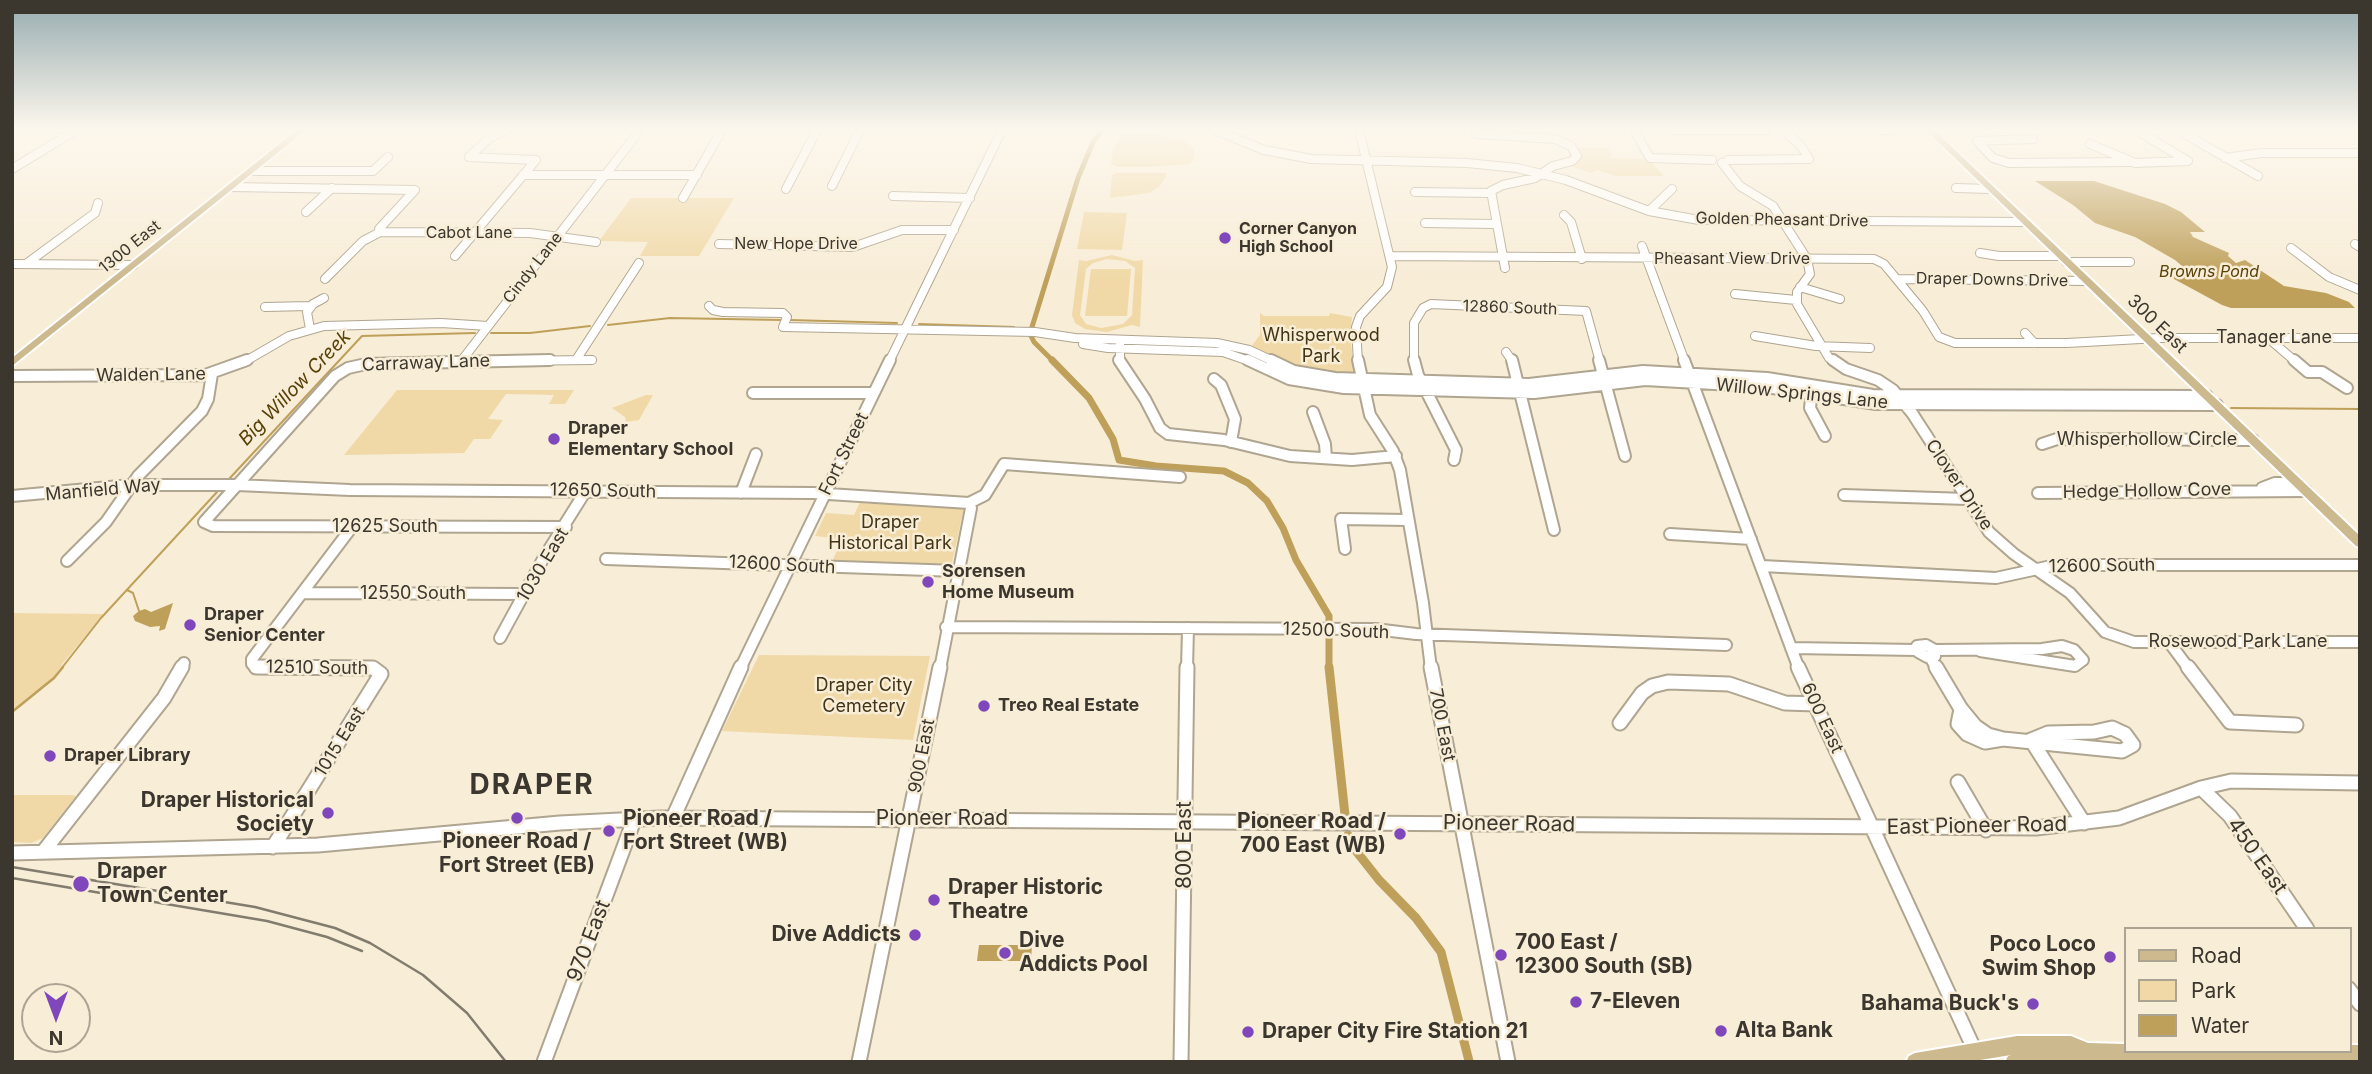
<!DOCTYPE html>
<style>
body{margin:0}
#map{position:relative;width:2372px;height:1074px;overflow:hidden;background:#f8edd7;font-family:Inter,sans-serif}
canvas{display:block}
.frame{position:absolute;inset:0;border:14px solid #3b372e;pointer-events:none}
.legend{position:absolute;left:2124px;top:927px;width:228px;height:126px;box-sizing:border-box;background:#f8edd7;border:2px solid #aca493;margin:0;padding:9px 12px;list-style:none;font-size:21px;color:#3b372e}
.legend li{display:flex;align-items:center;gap:14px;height:35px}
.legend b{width:35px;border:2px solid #aca493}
.north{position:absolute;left:21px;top:983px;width:70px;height:70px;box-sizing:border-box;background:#f8edd7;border:2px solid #aca493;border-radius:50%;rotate:180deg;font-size:19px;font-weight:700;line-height:28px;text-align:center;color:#3b372e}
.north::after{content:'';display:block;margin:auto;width:24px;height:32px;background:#8047bd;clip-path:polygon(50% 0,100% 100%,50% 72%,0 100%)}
</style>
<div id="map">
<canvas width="2372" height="1074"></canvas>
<div class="frame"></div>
<ul class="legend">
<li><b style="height:9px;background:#ccb98e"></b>Road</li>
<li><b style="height:19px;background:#f0d9a7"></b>Park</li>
<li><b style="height:19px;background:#bfa05b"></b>Water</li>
</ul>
<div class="north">N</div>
</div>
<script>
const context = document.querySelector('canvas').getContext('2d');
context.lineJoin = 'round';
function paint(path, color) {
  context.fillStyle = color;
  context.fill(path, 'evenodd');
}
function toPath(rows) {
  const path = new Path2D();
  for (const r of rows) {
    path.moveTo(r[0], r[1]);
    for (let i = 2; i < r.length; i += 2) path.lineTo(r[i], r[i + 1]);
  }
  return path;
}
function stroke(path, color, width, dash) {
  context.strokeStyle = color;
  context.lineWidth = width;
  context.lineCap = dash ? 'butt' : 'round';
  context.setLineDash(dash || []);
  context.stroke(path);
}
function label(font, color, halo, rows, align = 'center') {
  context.font = font + ' Inter,sans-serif';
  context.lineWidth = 5;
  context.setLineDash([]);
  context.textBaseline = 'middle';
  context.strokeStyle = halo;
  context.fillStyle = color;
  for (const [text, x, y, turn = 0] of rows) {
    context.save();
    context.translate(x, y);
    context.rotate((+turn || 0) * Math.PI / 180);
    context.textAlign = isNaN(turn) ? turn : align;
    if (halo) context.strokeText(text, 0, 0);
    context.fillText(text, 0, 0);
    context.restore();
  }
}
const green = toPath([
 [1150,132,1185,140,1194,149,1194,159,1189,164,1148,167,1119,167,1111,164,1113,151,1121,134],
 [1577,148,1608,148,1612,158,1642,159,1652,163,1664,176,1616,176,1597,170,1591,173,1564,164,1580,159],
 [1116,173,1166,173,1166,176,1160,186,1149,193,1110,198,1112,175],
 [631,198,734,198,699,256,640,256,648,242,599,241],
 [1084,212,1127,213,1122,250,1077,249],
 [1112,255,1135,261,1143,260,1140,327,1132,325,1107,332,1085,329,1075,323,1072,315,1079,260,1086,261],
 [1107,259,1125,261,1135,268,1132,315,1123,324,1101,328,1086,324,1080,315,1086,269,1093,263],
 [1091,269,1131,269,1127,316,1085,316],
 [1260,313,1264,316,1329,316,1330,313,1352,317,1350,336,1355,374,1304,372,1250,348,1260,335],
 [397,390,574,390,565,404,549,404,554,395,506,394,488,419,503,420,490,439,474,439,464,453,344,455],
 [646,395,653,395,639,420,626,422,625,417,612,408],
 [861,500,964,507,952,563,947,567,831,564,842,539,815,536,826,513,854,515],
 [12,613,104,614,63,663,54,678,12,712],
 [759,655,930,656,913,740,722,731],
 [12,795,72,795,76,796,43,838,31,843,12,842]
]);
const water = toPath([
 [2035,181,2094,181,2165,204,2181,212,2205,232,2190,232,2193,237,2229,253,2228,256,2236,263,2245,260,2284,286,2326,293,2349,302,2355,308,2231,308,2222,305,2174,279,2170,272,2182,266,2175,260,2135,237,2095,223,2073,205],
 [173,603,165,629,159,631,160,626,150,627,135,621,133,616,139,611,145,609,151,612],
 [979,945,1032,945,1031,961,977,961]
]);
const streamFar1 = toPath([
 [790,320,897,323],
 [919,324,1014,327],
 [608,325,670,318,781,320],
 [491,333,530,333,590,326],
 [2231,408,2360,409],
 [229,479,362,336,475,333],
 [127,590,133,593,139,611],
 [61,669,101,618,217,492]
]);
const stream = toPath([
 [12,712,54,678,63,667]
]);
const canalFar2 = toPath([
 [1032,327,1078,178,1094,140,1103,130],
 [1030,334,1034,342,1054,362]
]);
const canalFar1 = toPath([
 [1052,360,1089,398,1113,439,1119,460,1156,466,1224,471,1248,483,1267,501,1283,528,1296,560,1329,616,1329,669]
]);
const canal = toPath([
 [1329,667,1345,815],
 [1348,835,1349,842,1379,880,1416,918,1441,952,1469,1061]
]);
const minorFar2 = toPath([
 [1215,130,1264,150,1311,159,1467,163,1517,168,1566,180,1649,211,1699,220,2025,222],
 [1673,130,1768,130],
 [1878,130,1893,130],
 [2136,130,2188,161],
 [2178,130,2258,176],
 [1635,132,1650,158,1712,160],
 [1476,134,1555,139,1571,146,1577,156,1572,161,1553,166,1535,178,1503,185,1491,191,1505,268],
 [1977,141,1993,158,2009,163,2131,162],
 [1977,141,2033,139],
 [2090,144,2135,163,2188,161],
 [469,157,489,138,507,130],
 [2225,158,2261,153,2360,153],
 [1728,160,1809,159,1801,146,1783,130],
 [1722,163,1740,186,1773,206,1807,259,1810,274,1797,292,1797,304,1829,358,1835,362],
 [12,169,76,130],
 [251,171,373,171,388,157],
 [523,175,697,175],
 [832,186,860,130],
 [231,187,415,190,379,229,380,232],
 [1956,188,1990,189],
 [786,189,817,130],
 [1415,192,1490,193],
 [893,196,970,198],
 [683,198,722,130],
 [1649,211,1672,189],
 [306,212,332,188],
 [1564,215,1571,222,1582,259],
 [1425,223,1496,224],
 [719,244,853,247,902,230,954,230],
 [2355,244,2360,247],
 [1642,246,1685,362],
 [2291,248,2329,277,2360,290],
 [1980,253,1999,256,2061,256],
 [455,256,536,160,469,157],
 [1390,256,1874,259,1884,264,1923,311,1939,337,1955,343,2067,343,2159,338,2360,338],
 [2066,262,2130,262],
 [12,264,134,265],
 [26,264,95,213,98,203],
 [325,279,363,241,380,232,530,233,596,242],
 [1897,279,2087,281],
 [1800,287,1840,299],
 [1735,294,1796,300],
 [709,306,713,310,723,312,783,313,787,317,783,327,1035,332,1075,338,1217,343,1249,350,1275,362],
 [265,307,310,306],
 [310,329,307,312,313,304,324,298],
 [2025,333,2034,343],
 [1755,336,1816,346,1870,348],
 [2268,338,2296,362],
 [1083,344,1108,348,1223,352,1252,362],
 [1506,352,1513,362],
 [462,360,640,130],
 [576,360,639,263],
 [244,362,289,336,324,326,441,323,488,326],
 [418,362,592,360],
 [889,362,1002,130],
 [1120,362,1120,344],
 [1358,362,1356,327,1360,316,1387,287,1392,267,1359,130],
 [1414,362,1414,323,1423,308,1431,304,1586,311,1600,362]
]);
const minorFar1 = toPath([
 [550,360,366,364,348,368,335,376,204,522,213,526,566,527],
 [1119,360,1145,399,1160,428,1168,434,1224,440,1290,456,1352,460,1396,456],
 [1248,360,1289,379,1344,388,1534,393,1645,380,1766,387,1876,404,2217,405],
 [1271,360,1294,371,1335,378,1529,384,1643,371,1767,378,1873,395,2207,396],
 [1358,360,1370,415,1393,451,1400,470,1423,603,1431,669],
 [1414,360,1418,375,1456,450,1454,460],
 [1512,360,1554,530],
 [1599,360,1625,456],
 [1684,360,1799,669],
 [1833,360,1846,369,1878,380,1893,390,1912,413,1989,532,2014,554,2070,593,2105,632,2134,642,2360,642],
 [2294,360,2308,372,2322,372,2347,388],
 [12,376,205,375,247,360],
 [1214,379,1221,385,1235,419,1231,442],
 [1812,390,1810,408,1825,436],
 [753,393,874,393],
 [1313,412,1325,444,1326,458],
 [2042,444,2057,439,2253,440],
 [2262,488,2275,483,2297,483],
 [741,493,756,454],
 [2038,493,2306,491],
 [1844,495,1967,499],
 [12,496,131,485,237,485,350,490,813,493,969,503],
 [969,503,985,495,1004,464,1180,477],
 [352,527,252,659,252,664,258,668,374,669],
 [1670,534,1751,539],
 [1345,549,1341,519,1408,520],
 [606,559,958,571],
 [67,561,106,522,138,476,202,411,208,399,212,374],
 [1762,566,1996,578,2056,565,2360,565],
 [302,593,524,594],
 [946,627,1375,629,1416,634,1726,645],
 [500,638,543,559,585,492],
 [2169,642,2189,669],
 [1926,645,1935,650,1935,656,1927,657,1918,652,1917,646,1926,645],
 [1791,648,1917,650],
 [1935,650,2042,649,2062,646,2074,650,2083,660,2075,666,1980,651],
 [1930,657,1937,669],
 [181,669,184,663],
 [740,669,890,360],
 [940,669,971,508,969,503],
 [1187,669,1188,628]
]);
const minor = toPath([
 [256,667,373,668,381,674,273,847],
 [1431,667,1508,1062],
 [1798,667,1976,1053],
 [1936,667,1961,709,1975,726,1988,735,2003,739,2122,751,2133,745,2125,734,2112,728,2094,732,2048,733,2031,740],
 [2188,667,2230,722,2296,725],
 [1961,709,1958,724,1967,734,1985,742,2003,739],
 [1620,723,1642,693,1652,686,1668,682,1729,684,1785,703,1816,704],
 [2031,740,2084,823],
 [1958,782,1986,830],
 [2201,788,2230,816,2307,929],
 [673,818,741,667],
 [43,852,164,698,182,667],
 [12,853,318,845,560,823,660,818,2036,828,2119,818,2201,788,2231,781,2360,783],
 [2349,989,2360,1004],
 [544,1062,634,820],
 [859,1062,940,667],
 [1181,1062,1187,667]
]);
const major = toPath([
 [297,130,306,130,12,366,12,358,297,130],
 [1926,130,1934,130,2360,536,2360,547,2356,546,1926,130],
 [2017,1036,2071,1036,2088,1043,2125,1044,2125,1051,2349,1051,2349,1045,2360,1045,2360,1062,2005,1062,2008,1056,2011,1055,1968,1062,1906,1062,1909,1056,1915,1053,2017,1036]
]);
const tram = toPath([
 [12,867,255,907,335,928,370,943,423,975,467,1013,506,1062],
 [12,878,267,921,327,937,362,951]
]);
const markers = [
 [1225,238,7,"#8047bd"],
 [554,439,7,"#8047bd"],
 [928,582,7,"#8047bd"],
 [190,625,7,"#8047bd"],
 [984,706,7,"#8047bd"],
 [50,756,7,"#8047bd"],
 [328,813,7,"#8047bd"],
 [517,818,7,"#8047bd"],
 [609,831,7,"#8047bd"],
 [1400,834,7,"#8047bd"],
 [81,884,9,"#8047bd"],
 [934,900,7,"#8047bd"],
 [915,935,7,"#8047bd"],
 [1005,953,7,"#8047bd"],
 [1501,955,7,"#8047bd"],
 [2110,957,7,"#8047bd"],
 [1576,1002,7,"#8047bd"],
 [2033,1004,7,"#8047bd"],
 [1721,1031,7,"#8047bd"],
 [1248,1032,7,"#8047bd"]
];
const farStreetnames = [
 ["Golden Pheasant Drive",1782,220,1],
 ["Cabot Lane",469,233],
 ["New Hope Drive",796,244],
 ["1300 East",130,247,-39],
 ["Pheasant View Drive",1732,259],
 ["Cindy Lane",533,268,-52],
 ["Draper Downs Drive",1992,280,1],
 ["12860 South",1510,308,2]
];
const farPoinames = [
 ["Corner Canyon",1239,229],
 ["High School",1239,247]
];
const farWaternames = [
 ["Browns Pond",2209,272]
];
const streetNames = [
 ["300 East",2157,324,44],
 ["Tanager Lane",2274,338],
 ["Carraway Lane",426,363,-2],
 ["Walden Lane",151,375,-1],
 ["Willow Springs Lane",1802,394,6],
 ["Whisperhollow Circle",2147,440],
 ["Fort Street",844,454,-64],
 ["Clover Drive",1959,485,56],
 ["Manfield Way",103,490,-5],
 ["12650 South",603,491,1],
 ["Hedge Hollow Cove",2147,491,-1],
 ["12625 South",385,527],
 ["1030 East",543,565,-59],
 ["12600 South",782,565,3],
 ["12600 South",2102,566,-1],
 ["12550 South",413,594],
 ["12500 South",1336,631,2],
 ["Rosewood Park Lane",2238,642],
 ["12510 South",317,668,1],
 ["600 East",1822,718,65],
 ["700 East",1442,725,79],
 ["1015 East",340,742,-58],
 ["900 East",922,756,-79]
];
const parkNames = [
 ["Whisperwood",1321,336],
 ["Park",1321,357],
 ["Draper",890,523],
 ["Historical Park",890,544],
 ["Draper City",864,686],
 ["Cemetery",864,707]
];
const poiNames = [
 ["Draper",568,429],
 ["Elementary School",568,450],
 ["Sorensen",942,572],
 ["Home Museum",942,593],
 ["Draper",204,615],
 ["Senior Center",204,636],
 ["Treo Real Estate",998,706],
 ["Draper Library",64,756]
];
const waterNames = [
 ["Big Willow Creek",295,388,-46]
];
const nearPoinames = [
 ["Draper Historical",314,801,"right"],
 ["Society",314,825,"right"],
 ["Pioneer Road /",623,819],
 ["Fort Street (WB)",623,843],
 ["Pioneer Road /",1386,822,"right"],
 ["700 East (WB)",1386,846,"right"],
 ["Pioneer Road /",517,842,"center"],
 ["Fort Street (EB)",517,866,"center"],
 ["Draper",97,872],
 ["Town Center",97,896],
 ["Draper Historic",948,888],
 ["Theatre",948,912],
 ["Dive Addicts",901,935,"right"],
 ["Dive",1019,941],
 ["Addicts Pool",1019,965],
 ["700 East /",1515,943],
 ["12300 South (SB)",1515,967],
 ["Poco Loco",2096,945,"right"],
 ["Swim Shop",2096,969,"right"],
 ["7-Eleven",1590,1002],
 ["Bahama Buck's",2019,1004,"right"],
 ["Alta Bank",1735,1031],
 ["Draper City Fire Station 21",1262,1032]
];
const nearStreetnames = [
 ["Pioneer Road",942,819],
 ["Pioneer Road",1509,824,1],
 ["East Pioneer Road",1977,826,-1],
 ["800 East",1185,845,-90],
 ["450 East",2257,856,55],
 ["970 East",589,941,-69]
];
const nearDistrictnames = [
 ["DRAPER",532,786]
];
paint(green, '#f0d9a7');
paint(water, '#bfa05b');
stroke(streamFar1, '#bfa05b', 2);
stroke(stream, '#bfa05b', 2.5);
stroke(canalFar2, '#bfa05b', 5);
stroke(canalFar1, '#bfa05b', 7);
stroke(canal, '#bfa05b', 9);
stroke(minorFar2, '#afa590', 10);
stroke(minorFar1, '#afa590', 14);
stroke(minor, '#afa590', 17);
stroke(major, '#fff', 4);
stroke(minorFar2, '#fff', 8);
stroke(minorFar1, '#fff', 10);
stroke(minor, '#fff', 13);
paint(major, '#ccb98e');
stroke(tram, '#827c6e', 2.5);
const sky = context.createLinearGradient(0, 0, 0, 280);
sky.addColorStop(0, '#97acb0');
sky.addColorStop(0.46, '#fcf7ed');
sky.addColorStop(1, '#fcf7ed00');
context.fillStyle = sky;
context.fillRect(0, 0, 2372, 280);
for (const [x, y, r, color] of markers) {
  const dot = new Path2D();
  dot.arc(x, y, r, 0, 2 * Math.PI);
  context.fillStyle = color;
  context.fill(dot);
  stroke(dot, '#f8edd7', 2.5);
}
label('16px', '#3b372e', '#f8edd7', farStreetnames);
label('bold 16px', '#3b372e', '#f8edd7', farPoinames, 'left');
label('italic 16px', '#574107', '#f8edd7', farWaternames);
label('18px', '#3b372e', '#f8edd7', streetNames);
label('18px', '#423516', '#f8edd7', parkNames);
label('bold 18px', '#3b372e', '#f8edd7', poiNames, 'left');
label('italic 19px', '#574107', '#f8edd7', waterNames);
label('bold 21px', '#3b372e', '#f8edd7', nearPoinames, 'left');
label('21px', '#3b372e', '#f8edd7', nearStreetnames);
context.letterSpacing = '2px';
label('bold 28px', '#3b372e', '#f8edd7', nearDistrictnames);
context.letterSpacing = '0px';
</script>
